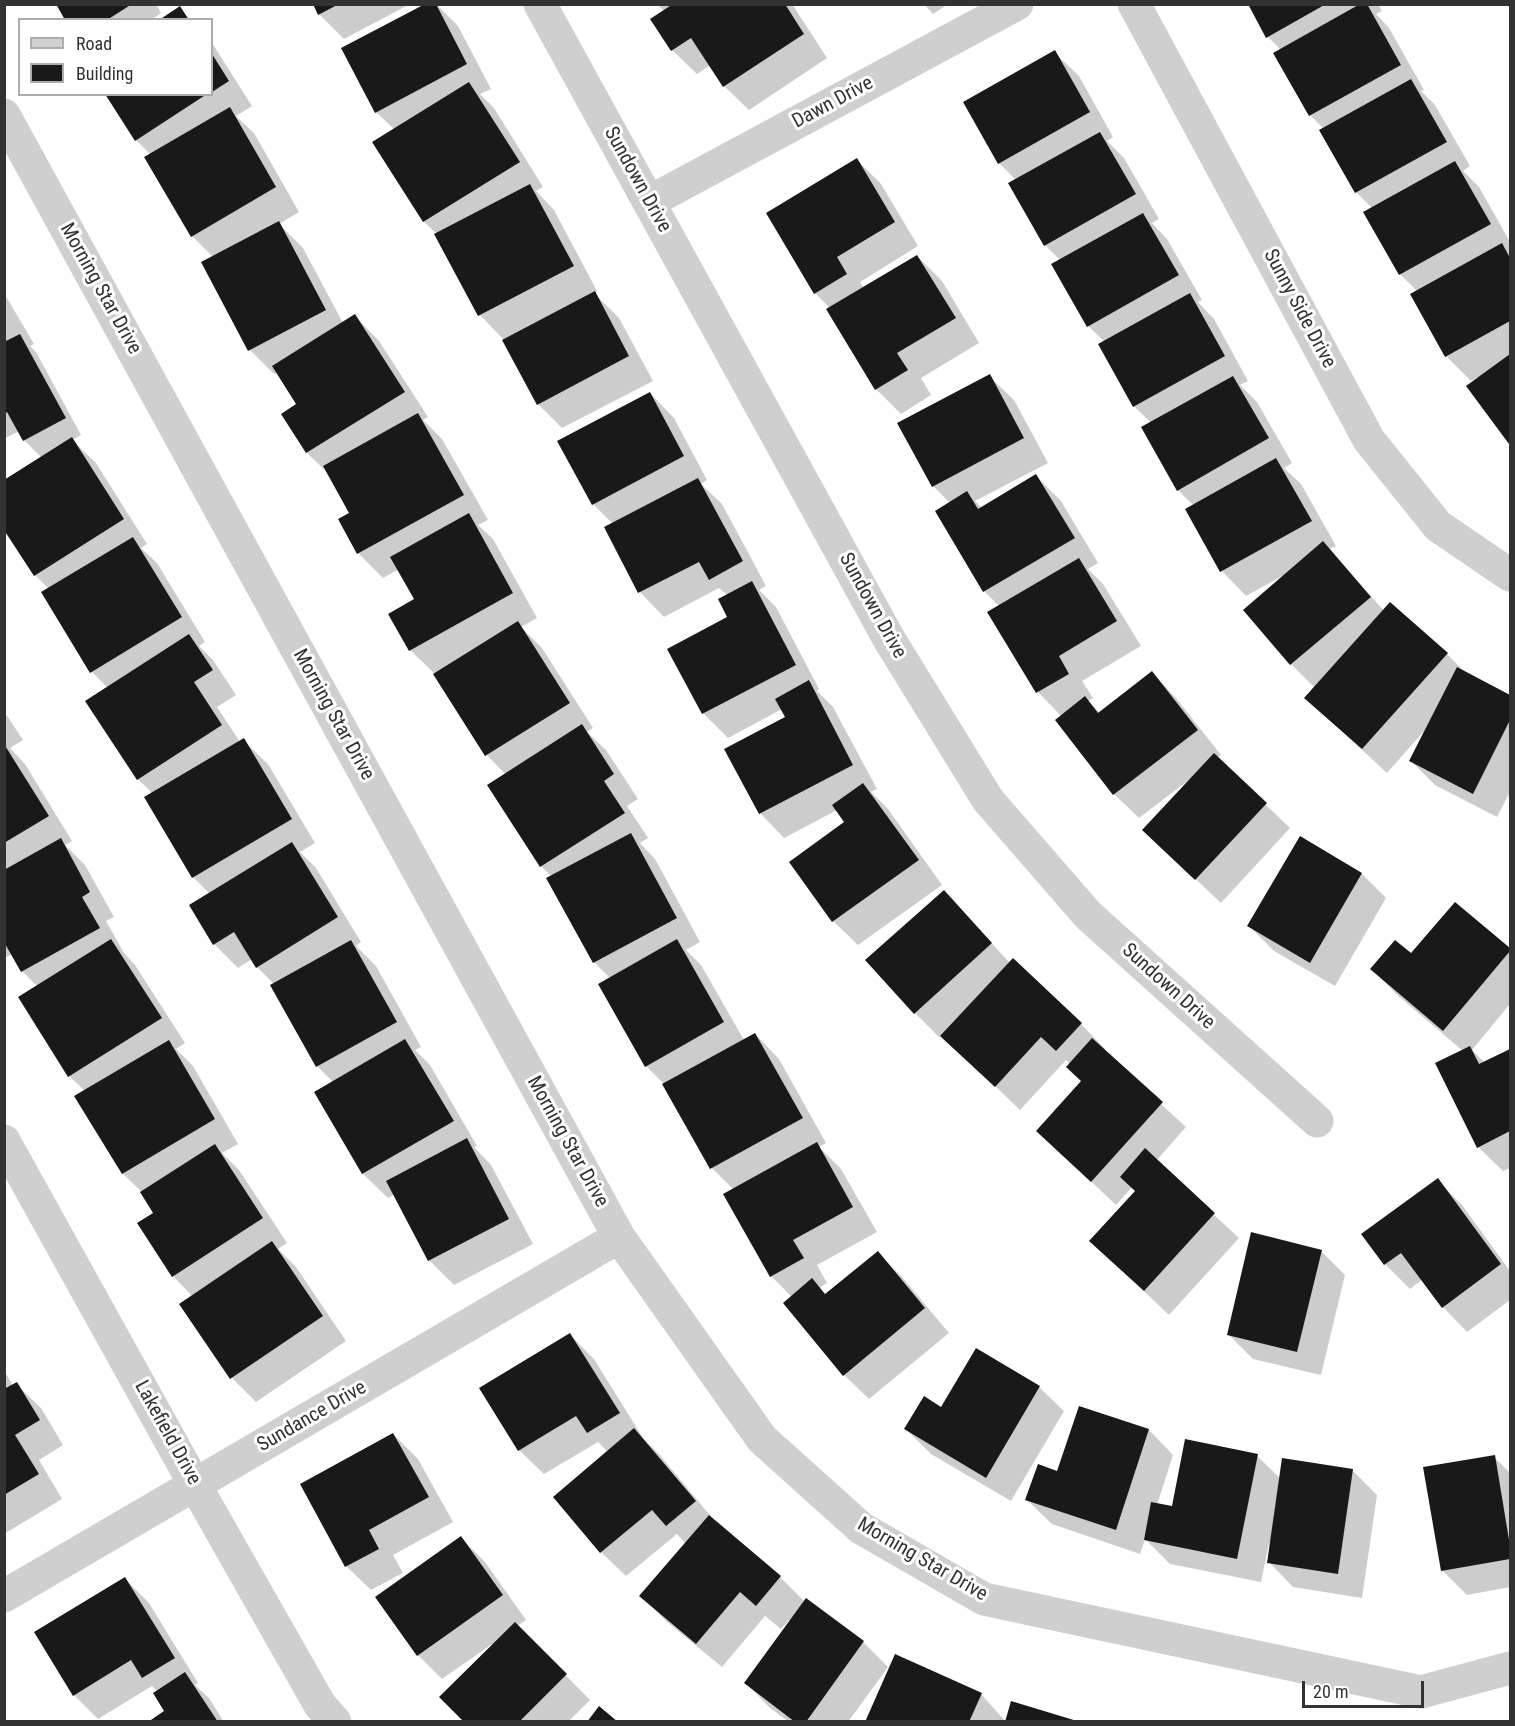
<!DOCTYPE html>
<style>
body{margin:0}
#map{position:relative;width:1515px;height:1726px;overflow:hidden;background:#fff;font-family:"Roboto Condensed",sans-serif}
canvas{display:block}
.frame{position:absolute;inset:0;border:6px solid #323232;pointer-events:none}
.legend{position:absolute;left:18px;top:18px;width:195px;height:78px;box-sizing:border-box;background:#fff;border:2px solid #adadad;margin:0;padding:8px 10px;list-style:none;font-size:18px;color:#323232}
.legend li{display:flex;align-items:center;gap:12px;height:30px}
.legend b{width:30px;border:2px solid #adadad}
.scale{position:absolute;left:1302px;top:1681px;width:122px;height:27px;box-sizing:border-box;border:3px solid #323232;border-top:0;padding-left:8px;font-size:18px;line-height:21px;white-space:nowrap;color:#323232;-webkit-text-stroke:4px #fff;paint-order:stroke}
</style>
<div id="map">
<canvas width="1515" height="1726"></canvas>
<div class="frame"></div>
<ul class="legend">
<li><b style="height:8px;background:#cfcfcf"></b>Road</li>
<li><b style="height:16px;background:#191919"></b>Building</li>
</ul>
<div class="scale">20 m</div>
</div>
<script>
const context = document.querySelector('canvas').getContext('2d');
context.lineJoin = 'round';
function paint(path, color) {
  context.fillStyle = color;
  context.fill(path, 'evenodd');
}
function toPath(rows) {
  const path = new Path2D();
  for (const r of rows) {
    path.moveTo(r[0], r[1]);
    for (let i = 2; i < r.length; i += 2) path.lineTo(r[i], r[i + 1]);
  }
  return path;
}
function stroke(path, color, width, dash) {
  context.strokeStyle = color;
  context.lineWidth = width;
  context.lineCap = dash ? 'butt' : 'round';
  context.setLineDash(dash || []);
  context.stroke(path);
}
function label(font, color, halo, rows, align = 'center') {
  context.font = font + ' "Roboto Condensed",sans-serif';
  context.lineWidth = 6;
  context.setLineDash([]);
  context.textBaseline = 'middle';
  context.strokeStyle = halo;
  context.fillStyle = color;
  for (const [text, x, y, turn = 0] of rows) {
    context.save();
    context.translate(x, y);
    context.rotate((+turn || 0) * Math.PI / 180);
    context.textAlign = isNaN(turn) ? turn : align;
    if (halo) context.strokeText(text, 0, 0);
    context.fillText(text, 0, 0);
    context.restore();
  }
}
const shadow = toPath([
 [58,4,156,4,161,13,151,20,67,20],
 [314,4,410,4,344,39,320,15],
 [436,4,458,26,491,89,480,94,494,108,543,187,536,191,554,210,597,291,594,293,619,318,653,381,562,428,538,404,505,341,480,315,436,233,424,222,374,143,395,130,376,112],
 [657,4,792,4,827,58,749,110,724,86,711,65,697,74,672,50,665,12],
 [924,4,948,4,933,14],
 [1249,4,1378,4,1382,11,1376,14,1389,28,1424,90,1421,91,1435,105,1470,166,1463,171,1479,187,1510,242,1509,252,1510,253,1510,444,1468,386,1479,379,1478,377,1471,381,1446,356,1412,294,1417,291,1400,274,1365,213,1373,209,1356,192,1324,129,1310,115,1281,50,1268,37],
 [212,43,252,106,236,116,254,133,299,212,279,224,303,248,343,323,355,316,379,341,428,417,423,420,442,439,488,520,478,525,493,539,537,618,521,627,542,648,593,728,587,732,606,750,638,799,627,806,648,838,640,843,655,859,700,942,686,950,701,965,744,1040,755,1034,779,1059,826,1143,819,1147,841,1169,877,1232,817,1265,827,1283,819,1288,826,1295,878,1253,902,1277,949,1333,869,1399,844,1375,785,1303,792,1297,771,1276,725,1195,734,1190,712,1168,665,1085,646,1066,610,978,594,962,552,877,541,866,506,775,487,755,435,674,410,650,416,600,399,569,383,578,358,553,340,520,351,513,329,474,307,453,283,414,298,405,277,373,274,374,250,350,213,257,192,236,151,155,136,140,106,94,212,94],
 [1054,52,1079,76,1113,137,1107,141,1124,158,1159,219,1152,223,1167,239,1202,300,1198,302,1214,319,1248,381,1240,385,1257,402,1292,463,1284,468,1301,484,1336,546,1329,549,1384,611,1447,654,1467,674,1510,697,1510,792,1497,817,1435,785,1410,760,1424,731,1387,773,1306,698,1315,688,1291,664,1286,574,1246,596,1222,571,1187,510,1194,506,1178,490,1151,423,1134,406,1100,345,1105,342,1088,326,1061,261,1045,245,1016,180,999,163],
 [857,160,881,184,918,246,860,282,864,288,917,256,942,281,979,343,921,378,931,395,901,414,876,389,830,308,815,293,768,213],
 [4,293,34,344,30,346,36,352,81,435,72,440,96,463,147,544,141,548,157,563,205,642,199,646,213,660,236,695,217,707,240,742,243,740,268,764,315,843,300,852,316,868,361,942,356,946,376,966,421,1047,415,1050,430,1065,477,1146,474,1147,491,1165,533,1244,454,1285,429,1260,395,1194,388,1198,363,1174,316,1093,334,1083,317,1066,272,985,274,984,257,967,252,959,238,968,214,944,210,894,193,877,153,794,138,779,108,688,92,672,49,589,35,575,42,458,24,440,19,431,4,439],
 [989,376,1014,400,1048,463,975,501,982,508,1036,476,1061,501,1098,563,1088,569,1103,584,1141,646,1082,681,1093,698,1088,701,1100,713,1152,673,1176,698,1221,755,1217,758,1290,828,1221,903,1169,854,1190,779,1139,818,1114,794,1062,717,1038,692,989,613,1000,607,984,591,937,511,950,503,933,486],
 [650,393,674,418,707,480,701,484,722,504,766,586,759,590,776,607,819,689,817,691,833,707,877,789,871,792,888,809,942,885,858,945,833,921,846,822,837,810,784,838,760,813,787,717,782,709,728,738,703,713,669,649,729,618,727,595,719,588,664,617,640,592,613,524,593,504],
 [4,711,23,740,10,748,25,764,72,841,65,845,85,865,114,917,106,921,124,953,135,965,185,1043,176,1049,193,1066,238,1144,222,1153,239,1170,287,1243,278,1249,296,1267,346,1341,256,1402,232,1378,193,1297,173,1276,155,1214,141,1191,123,1174,76,1096,85,1091,69,1076,38,987,22,971,13,954,4,958],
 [1362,874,1386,898,1335,986,1274,951,1249,926],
 [944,892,1010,963,1013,960,1081,1024,1105,1049,1103,1051,1186,1127,1156,1161,1239,1238,1169,1315,1091,1241,1136,1191,1132,1187,1116,1205,1038,1131,1083,1081,1070,1064,1066,1060,1020,1110,942,1035,939,1037,915,1013],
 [1455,904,1510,950,1510,1004,1472,1050,1485,1063,1510,1051,1510,1168,1503,1171,1478,1147,1463,1051,1396,994,1372,969,1411,955],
 [1437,1180,1462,1205,1510,1271,1510,1300,1467,1332,1443,1307,1423,1279,1410,1289,1385,1264,1364,1234],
 [1321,1251,1345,1275,1321,1375,1253,1359,1228,1334],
 [570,1335,594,1359,643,1438,659,1454,718,1525,780,1577,805,1602,806,1601,863,1642,888,1667,848,1722,789,1722,770,1708,746,1683,791,1622,789,1620,781,1629,765,1616,722,1667,666,1621,641,1596,686,1544,677,1534,626,1576,601,1552,555,1497,608,1452,598,1442,544,1474,519,1450],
 [4,1370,13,1386,16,1384,41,1408,63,1445,39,1460,62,1499,4,1534],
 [1039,1387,1064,1411,1011,1501,931,1454,906,1429,942,1409],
 [1080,1408,1149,1430,1173,1455,1157,1505,1173,1508,1257,1456,1281,1479,1353,1471,1377,1495,1362,1598,1293,1587,1269,1562,1271,1543,1269,1543,1261,1582,1170,1564,1145,1539,1140,1554,1052,1524,1027,1500,1058,1473],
 [393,1434,418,1459,453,1522,393,1555,403,1573,371,1590,346,1566],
 [1494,1457,1510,1473,1510,1587,1467,1595,1442,1570],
 [461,1538,485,1562,526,1620,517,1626,590,1700,568,1722,466,1722,493,1646,492,1644,442,1679,418,1655],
 [125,1579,149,1603,198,1683,195,1685,209,1698,224,1722,150,1722,166,1711,158,1692,152,1686,98,1719,74,1695],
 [981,1694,1006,1722,867,1722]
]);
const building = toPath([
 [56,4,132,4,107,20,65,20],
 [313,4,339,4,318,15],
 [425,4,436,4,467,64,375,113,341,48],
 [673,4,785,4,804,34,723,87,691,38,671,51,650,19],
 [1248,4,1326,4,1266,38],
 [1360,4,1367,4,1401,65,1309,116,1273,53],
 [180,6,189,20,159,20],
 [1055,50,1090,112,998,164,963,102],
 [212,54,229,81,212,92],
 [1411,79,1447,142,1355,193,1319,130],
 [469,82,520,162,423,222,372,142],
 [105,94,207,94,135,141],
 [230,107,276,187,191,237,144,157],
 [1100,132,1136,194,1044,246,1008,183],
 [857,158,895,222,837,257,847,274,814,294,766,213],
 [1455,161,1491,224,1399,275,1363,212],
 [530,184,574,266,478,316,434,234],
 [1143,213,1179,275,1087,327,1051,264],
 [279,221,326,310,248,351,201,262],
 [1502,243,1510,258,1510,321,1445,357,1410,294],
 [917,255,956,318,897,353,908,370,875,390,826,309],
 [595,291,629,356,537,405,502,340],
 [1190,293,1225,356,1133,407,1098,344],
 [355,314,405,392,306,453,281,414,296,404,272,366],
 [20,334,66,418,23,441,7,412,4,414,4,342],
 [1510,354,1510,443,1509,444,1466,386],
 [990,374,1024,438,932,487,897,423],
 [1233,376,1269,438,1177,491,1141,427],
 [650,392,684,456,592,505,557,441],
 [418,413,464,495,357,554,338,519,349,513,323,466],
 [72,437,124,519,34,576,4,530,4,480],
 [1276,458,1312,521,1220,572,1185,509],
 [1036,474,1075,538,983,592,935,511,967,491,978,509],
 [698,478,743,561,709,580,699,562,638,593,604,527],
 [469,513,513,593,409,651,388,614,414,599,390,557],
 [133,537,182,617,90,673,41,592],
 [1323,541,1371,597,1290,665,1243,610],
 [1079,558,1117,621,1059,656,1069,674,1036,693,987,612],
 [752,581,796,665,702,714,667,649,727,617,718,599],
 [1390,602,1448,653,1362,749,1304,698],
 [518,621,570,703,485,756,433,674],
 [189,634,213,670,194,682,222,725,137,780,85,701],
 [1457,667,1510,695,1510,720,1473,794,1409,761],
 [1152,671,1198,730,1113,795,1055,720,1085,696,1098,713],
 [809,680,853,765,759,814,724,749,785,717,775,699],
 [582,724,614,774,604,781,625,813,540,867,487,785],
 [244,738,292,819,192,878,144,797],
 [4,744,49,816,4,843],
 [1214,753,1267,803,1195,880,1142,830],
 [863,783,919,860,832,922,789,862,844,822,832,805],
 [631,833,677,918,593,963,546,878],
 [1300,836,1362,873,1310,963,1247,926],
 [61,838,90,892,82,897,100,928,21,972,4,942,4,870],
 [292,842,338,917,256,968,234,932,213,945,189,905],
 [944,890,992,943,914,1014,865,960],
 [1455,902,1510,948,1510,951,1443,1031,1370,969,1395,940,1411,953],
 [111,939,162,1018,68,1077,18,997],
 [677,939,724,1022,645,1067,598,984],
 [351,940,397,1022,316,1067,270,985],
 [1013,958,1082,1023,1056,1051,1041,1037,995,1087,940,1036],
 [755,1033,803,1118,710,1169,662,1084],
 [1092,1038,1163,1102,1091,1182,1036,1131,1081,1081,1066,1067],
 [405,1039,454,1121,362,1174,314,1092],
 [169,1040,215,1119,122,1174,74,1096],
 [1470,1046,1479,1064,1510,1049,1510,1131,1477,1148,1435,1063],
 [467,1138,509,1219,428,1261,386,1181],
 [817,1142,853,1207,793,1240,804,1258,770,1277,723,1194],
 [215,1144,263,1218,172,1277,137,1223,153,1213,140,1192],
 [1145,1148,1215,1213,1144,1291,1089,1241,1135,1191,1120,1177],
 [1438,1178,1501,1264,1442,1308,1401,1253,1384,1265,1361,1234],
 [1251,1232,1322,1250,1297,1352,1227,1335],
 [272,1241,323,1316,230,1379,179,1304],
 [878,1251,925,1308,843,1376,783,1303,812,1278,825,1294],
 [570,1333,620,1413,587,1433,576,1416,518,1451,479,1388],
 [976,1348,1040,1386,986,1478,904,1429,924,1396,941,1407],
 [17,1382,40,1420,15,1435,39,1474,4,1495,4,1389],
 [1079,1406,1149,1429,1116,1530,1025,1500,1038,1464,1057,1471],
 [634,1428,696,1501,666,1526,652,1510,600,1553,553,1497],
 [393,1433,429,1497,369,1530,379,1549,345,1567,300,1484],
 [1185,1439,1258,1454,1237,1559,1144,1540,1151,1502,1172,1506],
 [1495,1455,1510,1546,1510,1559,1441,1571,1423,1467],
 [1282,1458,1353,1469,1338,1574,1267,1563],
 [709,1515,781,1576,756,1606,740,1592,696,1644,639,1596],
 [461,1536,503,1595,417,1656,375,1597],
 [125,1577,175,1658,142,1678,131,1660,73,1696,34,1632],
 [806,1598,864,1641,806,1722,795,1722,744,1683],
 [515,1622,567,1674,519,1722,464,1722,439,1697],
 [895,1654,982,1693,969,1722,865,1722],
 [185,1672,218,1722,148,1722,164,1711,153,1693],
 [1011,1701,1077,1721,1077,1722,1005,1722],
 [599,1706,618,1722,587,1722]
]);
const minor = toPath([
 [540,4,889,639,988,800,1088,915,1317,1121],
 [1134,4,1369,440,1438,526,1510,575],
 [4,115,619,1237,762,1439,861,1528,984,1599,1421,1692,1510,1668],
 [649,202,1017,4],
 [4,1141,195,1485,320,1705,335,1722],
 [4,1596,619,1237]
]);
const streetNames = [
 ["Dawn Drive",833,103,-28],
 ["Sundown Drive",637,180,61],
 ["Morning Star Drive",100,289,61],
 ["Sunny Side Drive",1299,309,62],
 ["Sundown Drive",872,606,61],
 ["Morning Star Drive",333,715,61],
 ["Sundown Drive",1168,987,42],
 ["Morning Star Drive",567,1142,61],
 ["Sundance Drive",312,1417,-30],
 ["Lakefield Drive",167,1433,61],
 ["Morning Star Drive",922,1560,30]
];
paint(shadow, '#0003');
paint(building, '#191919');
stroke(minor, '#cfcfcf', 33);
label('20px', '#323232', '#fff', streetNames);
</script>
